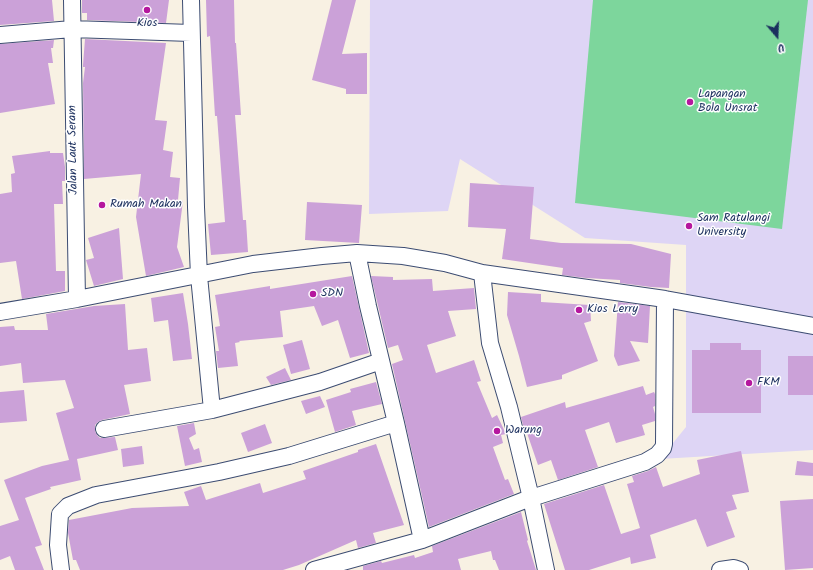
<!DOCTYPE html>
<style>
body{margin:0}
#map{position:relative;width:813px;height:570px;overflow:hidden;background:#f8f1e3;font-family:Kalam,sans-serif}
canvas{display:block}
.north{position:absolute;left:757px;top:16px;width:40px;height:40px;-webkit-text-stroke:3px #fff;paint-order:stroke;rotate:161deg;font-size:11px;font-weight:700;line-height:16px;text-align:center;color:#1b2f5e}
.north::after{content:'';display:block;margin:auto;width:14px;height:18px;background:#1b2f5e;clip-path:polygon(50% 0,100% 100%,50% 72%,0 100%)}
</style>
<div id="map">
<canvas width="813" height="570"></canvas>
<div class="north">U</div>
</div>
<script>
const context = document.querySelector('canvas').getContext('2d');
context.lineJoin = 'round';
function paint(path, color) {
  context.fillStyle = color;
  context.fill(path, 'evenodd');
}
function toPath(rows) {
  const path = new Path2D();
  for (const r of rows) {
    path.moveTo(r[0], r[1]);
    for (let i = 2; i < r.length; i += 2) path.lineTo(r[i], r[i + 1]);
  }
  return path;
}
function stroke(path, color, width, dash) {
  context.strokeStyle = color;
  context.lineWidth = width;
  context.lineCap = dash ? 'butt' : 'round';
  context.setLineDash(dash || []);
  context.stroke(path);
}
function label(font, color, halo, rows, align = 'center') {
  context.font = font + ' Kalam,sans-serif';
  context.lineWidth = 3;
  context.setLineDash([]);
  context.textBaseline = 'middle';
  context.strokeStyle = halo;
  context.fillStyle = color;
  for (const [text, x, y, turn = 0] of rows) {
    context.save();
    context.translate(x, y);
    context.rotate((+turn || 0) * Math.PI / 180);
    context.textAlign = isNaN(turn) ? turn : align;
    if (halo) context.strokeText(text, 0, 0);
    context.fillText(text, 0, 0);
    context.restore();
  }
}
const built = toPath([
 [370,0,813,0,813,450,660,459,686,427,686,245,585,238,460,159,448,211,369,214]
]);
const green = toPath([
 [593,0,808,0,782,229,575,203]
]);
const building = toPath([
 [0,0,52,0,54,21,0,25],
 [82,0,169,0,166,23,87,20,87,13,82,13],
 [206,0,234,0,235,43,236,43,241,115,235,115,243,220,246,220,248,252,211,255,208,224,225,222,217,116,215,116,210,36,207,37],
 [332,0,356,0,342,54,367,53,367,94,346,94,346,89,312,80],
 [85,39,166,43,155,120,167,121,163,150,173,152,170,177,180,178,178,200,183,201,177,247,184,267,146,276,136,217,141,174,84,179,83,83,85,67,83,67,83,65],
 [54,40,53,48,51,48,53,63,48,63,55,104,0,113,0,44],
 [50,151,50,153,63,153,65,167,65,181,62,181,63,204,54,204,56,271,65,271,65,291,22,299,16,261,0,263,0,194,12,192,11,174,15,173,12,156],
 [470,183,534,187,530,239,561,243,631,244,671,254,669,288,651,287,620,283,620,280,586,278,562,275,563,268,502,259,506,229,468,227],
 [307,202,362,205,359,243,305,240],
 [119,228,123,279,94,286,86,260,94,258,88,238],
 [352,276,369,353,350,358,338,320,322,326,314,306,280,311,283,337,239,341,240,342,235,343,238,366,218,368,216,351,219,351,215,327,220,326,215,295,270,286,270,289],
 [371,276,393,277,393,280,432,279,433,291,474,288,476,309,448,311,456,336,427,345,436,373,474,360,481,381,477,382,492,418,497,415,506,434,501,435,503,443,493,447,505,480,508,479,514,494,429,527,392,364,403,360,398,345,388,348],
 [508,292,541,294,541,302,590,305,591,321,584,323,598,361,562,375,562,379,527,387,519,356,507,315],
 [183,293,188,324,192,359,173,361,168,320,154,322,151,298],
 [618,302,650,306,648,343,630,341,640,361,618,366,614,356],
 [125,304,128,350,147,348,151,381,124,385,130,414,102,420,98,422,95,425,95,431,97,435,100,438,115,437,118,450,77,459,81,480,50,487,51,489,25,498,42,545,35,547,44,570,15,570,10,556,0,560,0,526,19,520,4,480,42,466,69,460,56,413,74,408,65,380,23,383,21,363,0,366,0,327,14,326,15,330,48,330,46,314,94,306],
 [302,340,310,369,291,374,283,345],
 [710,343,741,343,741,350,761,350,761,413,692,413,692,350,710,350],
 [788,356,813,356,813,395,788,395],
 [285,368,291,380,271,385,266,377],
 [376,382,382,404,352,411,356,425,335,432,326,400,351,392,350,389],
 [643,386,646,395,654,392,655,394,655,406,653,407,655,414,655,421,642,425,645,435,616,443,609,422,585,430,598,467,558,480,551,460,538,465,527,433,525,433,521,417,565,402,566,408],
 [24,390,27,421,0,423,0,392],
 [320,396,325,407,306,414,301,401],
 [194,423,196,434,189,438,194,450,199,448,202,462,185,466,177,426],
 [265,424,272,443,248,452,241,433],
 [376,444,404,525,373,533,376,543,358,548,356,540,299,565,283,570,80,570,76,560,73,560,68,533,69,520,132,508,189,506,184,492,201,486,206,500,260,483,263,493,306,479,303,471,358,452,358,450],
 [142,446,144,464,123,467,121,449],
 [741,451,749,492,732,495,737,509,726,512,735,537,707,547,696,519,650,535,656,558,631,564,630,557,589,570,565,570,544,504,604,485,621,534,640,528,627,484,634,482,632,476,648,471,656,467,663,487,700,474,697,460],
 [797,461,813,463,813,476,795,475],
 [813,499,813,568,785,570,780,501],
 [521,512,528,540,527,541,536,570,499,570,495,560,493,560,491,551,458,559,461,570,363,570,363,566,381,561,382,563,414,555,415,558,433,552,432,546]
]);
const street = toPath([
 [72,0,77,299],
 [191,0,196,207,199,276,212,410],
 [0,35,72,29,191,33],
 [357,253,368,306,396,423,422,540],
 [482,273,490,343,509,407,531,498,546,570],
 [0,312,77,299,253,264,322,256,357,253,403,256,445,263,482,273,665,299,813,326],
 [104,429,212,410,320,382,381,361],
 [61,570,58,545,60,514,68,506,96,495,219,472,289,456,396,423],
 [314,570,422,540,525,500,645,462,657,455,663,448,664,444,665,299],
 [720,570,734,568,740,570]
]);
const markers = [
 [147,10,4,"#b5179e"],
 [690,102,4,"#b5179e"],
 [102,205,4,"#b5179e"],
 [689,226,4,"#b5179e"],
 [313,294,4,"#b5179e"],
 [579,310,4,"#b5179e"],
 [749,383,4,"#b5179e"],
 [497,431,4,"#b5179e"]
];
const poiNames = [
 ["Kios",147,24,"center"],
 ["Lapangan",698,95],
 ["Bola Unsrat",698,109],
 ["Rumah Makan",110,205],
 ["Sam Ratulangi",697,219],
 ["University",697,233],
 ["SDN",321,294],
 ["Kios Lerry",587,310],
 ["FKM",757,383],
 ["Warung",505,431]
];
const streetNames = [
 ["Jalan Laut Seram",74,150,-91]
];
paint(built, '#ded5f5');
paint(green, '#7dd69c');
paint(building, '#cba1d8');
stroke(street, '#3c4c72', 18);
stroke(street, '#fff', 16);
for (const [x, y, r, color] of markers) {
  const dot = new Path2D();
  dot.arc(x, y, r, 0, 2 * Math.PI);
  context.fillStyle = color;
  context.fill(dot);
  stroke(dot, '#fff', 1.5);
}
label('12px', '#1b2f5e', '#fff', poiNames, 'left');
label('12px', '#1b2f5e', '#fff', streetNames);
</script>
